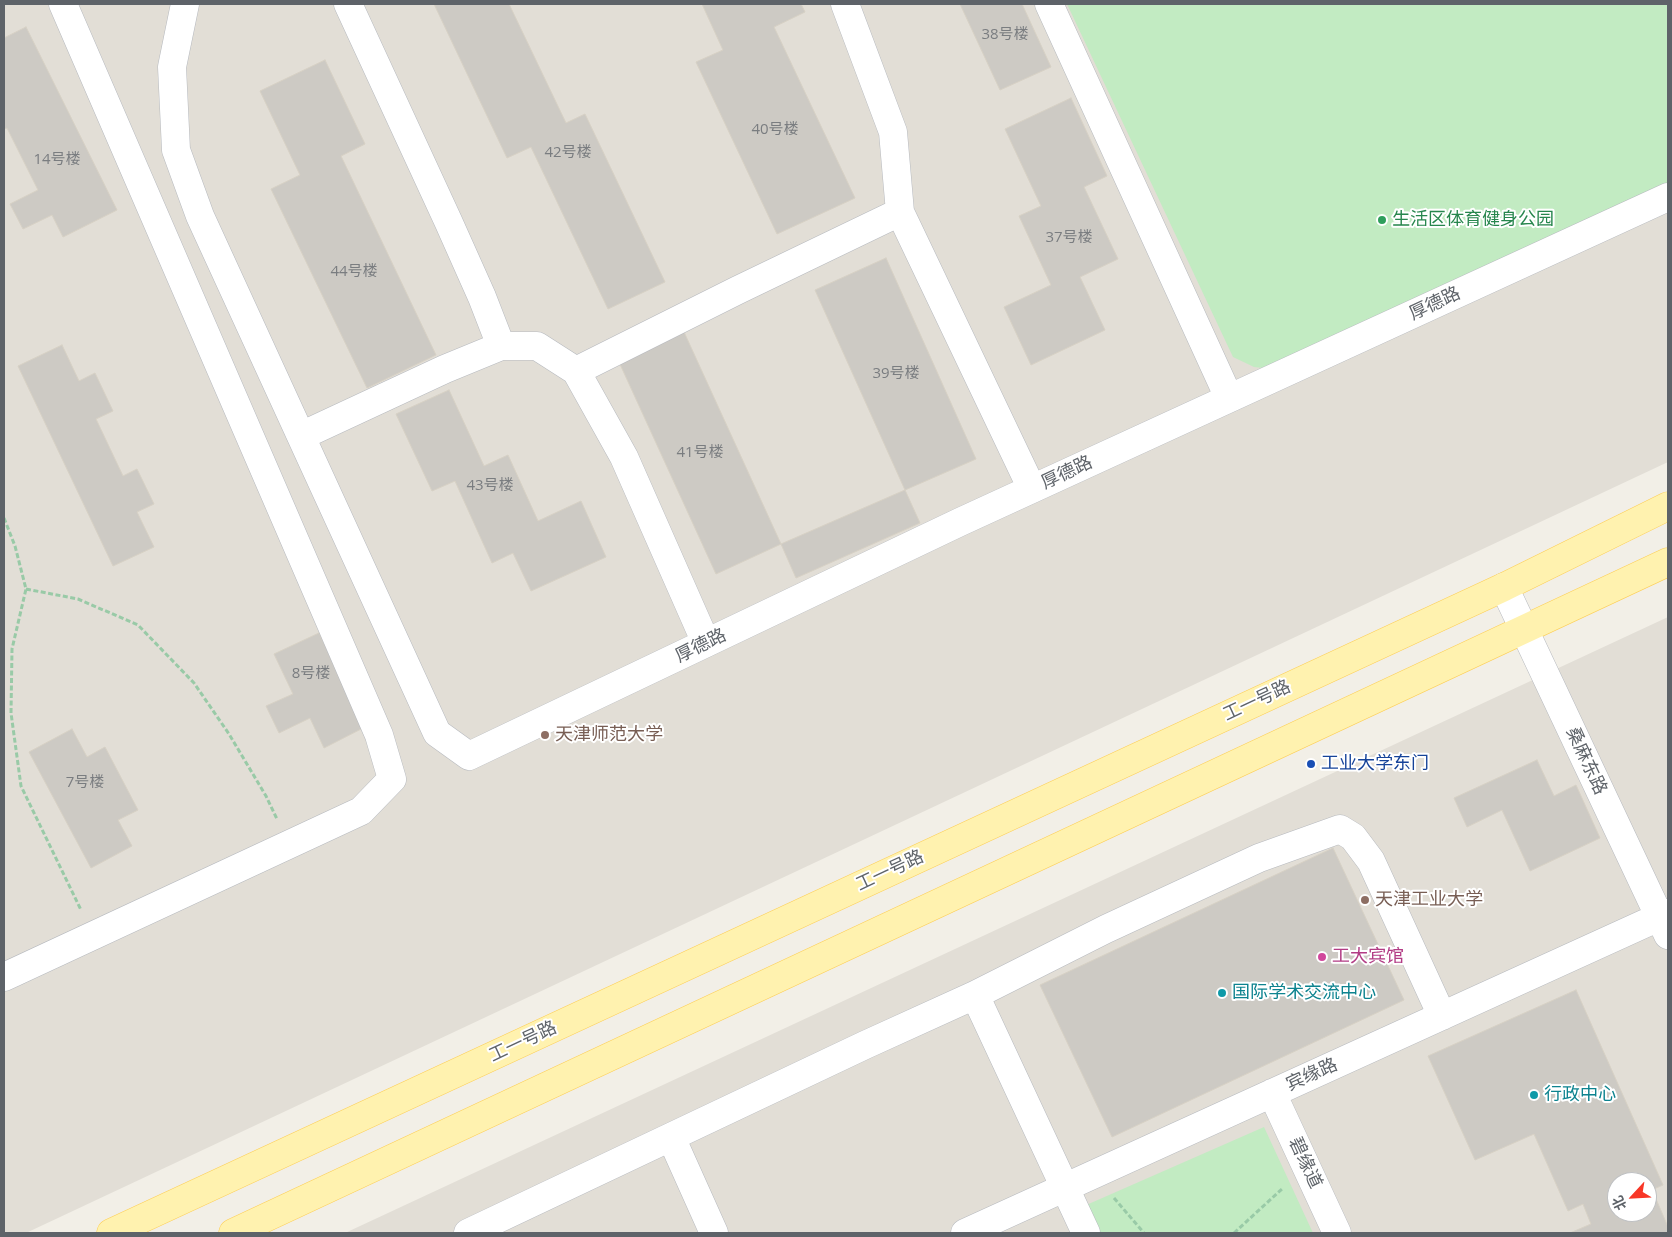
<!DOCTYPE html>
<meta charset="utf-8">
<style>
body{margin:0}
#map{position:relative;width:1672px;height:1237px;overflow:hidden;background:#f2efe7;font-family:"Open Sans","Noto Sans SC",sans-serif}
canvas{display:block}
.frame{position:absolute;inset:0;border:5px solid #5e6369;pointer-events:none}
.north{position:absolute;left:1607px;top:1172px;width:50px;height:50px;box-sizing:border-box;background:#fff;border:1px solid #bfc1c3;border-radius:50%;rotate:245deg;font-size:14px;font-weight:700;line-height:20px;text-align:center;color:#5e6369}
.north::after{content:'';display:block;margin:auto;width:18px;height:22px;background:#f83727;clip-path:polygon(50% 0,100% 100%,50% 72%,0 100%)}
</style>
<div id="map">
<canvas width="1672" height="1237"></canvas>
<div class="frame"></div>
<div class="north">北</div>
</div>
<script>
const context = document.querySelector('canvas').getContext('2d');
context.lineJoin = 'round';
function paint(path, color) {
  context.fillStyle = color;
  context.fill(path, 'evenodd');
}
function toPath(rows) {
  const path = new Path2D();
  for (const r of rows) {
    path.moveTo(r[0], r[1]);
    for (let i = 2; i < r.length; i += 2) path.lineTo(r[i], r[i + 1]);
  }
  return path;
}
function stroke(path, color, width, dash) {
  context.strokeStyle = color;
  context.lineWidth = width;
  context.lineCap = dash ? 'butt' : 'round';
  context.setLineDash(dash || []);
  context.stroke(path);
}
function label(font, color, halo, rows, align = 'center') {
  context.font = font + ' "Open Sans","Noto Sans SC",sans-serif';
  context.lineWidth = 4;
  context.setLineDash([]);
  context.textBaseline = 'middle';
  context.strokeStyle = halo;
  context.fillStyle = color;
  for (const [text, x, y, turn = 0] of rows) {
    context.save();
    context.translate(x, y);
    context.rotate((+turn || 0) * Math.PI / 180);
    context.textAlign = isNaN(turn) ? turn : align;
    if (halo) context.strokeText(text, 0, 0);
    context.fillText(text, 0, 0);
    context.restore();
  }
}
const education = toPath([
 [4,4,1668,4,1668,462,26,1233,4,1233],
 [1668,617,1668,1233,345,1233],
 [1617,1182,1647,1182,1647,1212,1617,1212]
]);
const green = toPath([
 [1067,4,1668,4,1668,185,1272,369,1254,367,1233,357],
 [1264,1127,1313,1233,1097,1233,1084,1206]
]);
const building = toPath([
 [434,4,509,4,566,123,585,114,665,282,608,309,531,147,507,158,434,4],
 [702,4,801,4,805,12,774,27,855,198,777,234,696,62,723,50,702,4],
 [960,4,1022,4,1051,67,1000,90,960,4],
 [26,27,117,210,63,237,52,215,23,229,10,204,38,190,7,128,4,129,4,38,26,27],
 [325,60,365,144,341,156,436,355,367,388,271,189,300,175,260,91,325,60],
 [1071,98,1107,176,1084,187,1118,259,1080,277,1105,330,1031,365,1004,307,1051,285,1019,216,1041,206,1005,129,1071,98],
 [886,258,976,459,905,490,815,290,886,258],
 [684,332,781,544,716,574,619,362,684,332],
 [62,345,79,381,95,373,113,411,96,419,123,476,137,469,154,504,137,512,154,547,113,566,18,366,62,345],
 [449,390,484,466,508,455,538,521,581,501,606,557,531,591,513,553,492,563,455,481,432,491,396,414,449,390],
 [905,490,920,523,796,578,781,544,905,490],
 [319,633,365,727,324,748,310,718,279,733,266,706,293,694,274,654,319,633],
 [72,729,87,757,105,747,138,810,118,820,132,846,91,868,29,752,72,729],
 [1537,760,1554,796,1576,785,1600,838,1530,871,1502,810,1467,827,1454,798,1537,760],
 [1333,848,1404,1000,1112,1137,1040,985,1333,848],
 [1576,990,1663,1185,1647,1192,1647,1182,1617,1182,1617,1212,1647,1212,1647,1203,1656,1199,1668,1227,1668,1233,1570,1233,1591,1224,1583,1204,1568,1211,1534,1134,1475,1160,1428,1056,1576,990]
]);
const path = toPath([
 [4,518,15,546,26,589,12,649,11,713,21,786,81,910],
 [26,589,78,599,138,625,194,683,229,734,266,796,277,819],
 [1114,1198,1144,1233],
 [1234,1233,1283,1188]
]);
const minor = toPath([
 [185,4,172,67,176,150,200,216,437,733,469,756,960,522,1668,197],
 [348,4,449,223,482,297,501,346],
 [845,4,893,132,900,212],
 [1049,4,1229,398],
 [576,371,738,290,900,212,1032,489],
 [301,436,445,369,501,346,537,346,576,371,624,457,706,643],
 [1504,587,1668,935],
 [4,977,361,811,392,779,379,735,63,4],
 [975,995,1086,1233],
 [1272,1093,1337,1233],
 [671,1137,714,1233],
 [468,1233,865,1045,975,995,1106,929,1259,858,1340,829,1353,837,1371,861,1442,1016],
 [965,1233,1668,913]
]);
const major = toPath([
 [111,1233,1504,587,1668,506],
 [233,1233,1668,562]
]);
const markers = [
 [1382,220,5,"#2e9e5b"],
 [545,735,5,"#8d6e63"],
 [1311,764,5,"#1a4fb4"],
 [1365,900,5,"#8d6e63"],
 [1322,957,5,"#d1479c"],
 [1222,993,5,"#0f9aa8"],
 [1534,1095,5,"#0f9aa8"]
];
const numberNames = [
 ["38号楼",1005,35],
 ["40号楼",775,130],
 ["42号楼",568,153],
 ["14号楼",57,160],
 ["37号楼",1069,238],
 ["44号楼",354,272],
 ["39号楼",896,374],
 ["41号楼",700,453],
 ["43号楼",490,486],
 ["8号楼",311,674],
 ["7号楼",85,783]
];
const leisureNames = [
 ["生活区体育健身公园",1392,220]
];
const streetNames = [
 ["厚德路",1435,304,-25],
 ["厚德路",1067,473,-25],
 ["厚德路",701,646,-26],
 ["工一号路",1257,701,-25],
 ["桑麻东路",1586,761,65],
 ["工一号路",890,871,-25],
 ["工一号路",523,1042,-25],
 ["宾缘路",1312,1075,-24],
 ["碧缘道",1305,1163,65]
];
const educationNames = [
 ["天津师范大学",555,735],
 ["天津工业大学",1375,900]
];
const transitNames = [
 ["工业大学东门",1321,764]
];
const hotelNames = [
 ["工大宾馆",1332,957]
];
const cultureNames = [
 ["国际学术交流中心",1232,993],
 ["行政中心",1544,1095]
];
paint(education, '#e2ded6');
paint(green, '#c2ebc2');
paint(building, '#cdcac4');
stroke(building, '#d7d1c5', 1);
stroke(minor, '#b7babf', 29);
stroke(major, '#fdce55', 29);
stroke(path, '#99caa7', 3, [5, 2.5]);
stroke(minor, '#fff', 28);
stroke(major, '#fff2af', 28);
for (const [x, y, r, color] of markers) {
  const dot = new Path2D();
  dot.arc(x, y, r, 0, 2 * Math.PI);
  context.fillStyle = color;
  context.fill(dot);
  stroke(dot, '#fff', 2);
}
label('15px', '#7a7d80', null, numberNames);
label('18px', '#27864d', '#fff', leisureNames, 'left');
label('18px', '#5e6369', '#fff', streetNames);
label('18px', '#785e54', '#fff', educationNames, 'left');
label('18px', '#164399', '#fff', transitNames, 'left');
label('18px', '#b23c85', '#fff', hotelNames, 'left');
label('18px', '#0d838f', '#fff', cultureNames, 'left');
</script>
